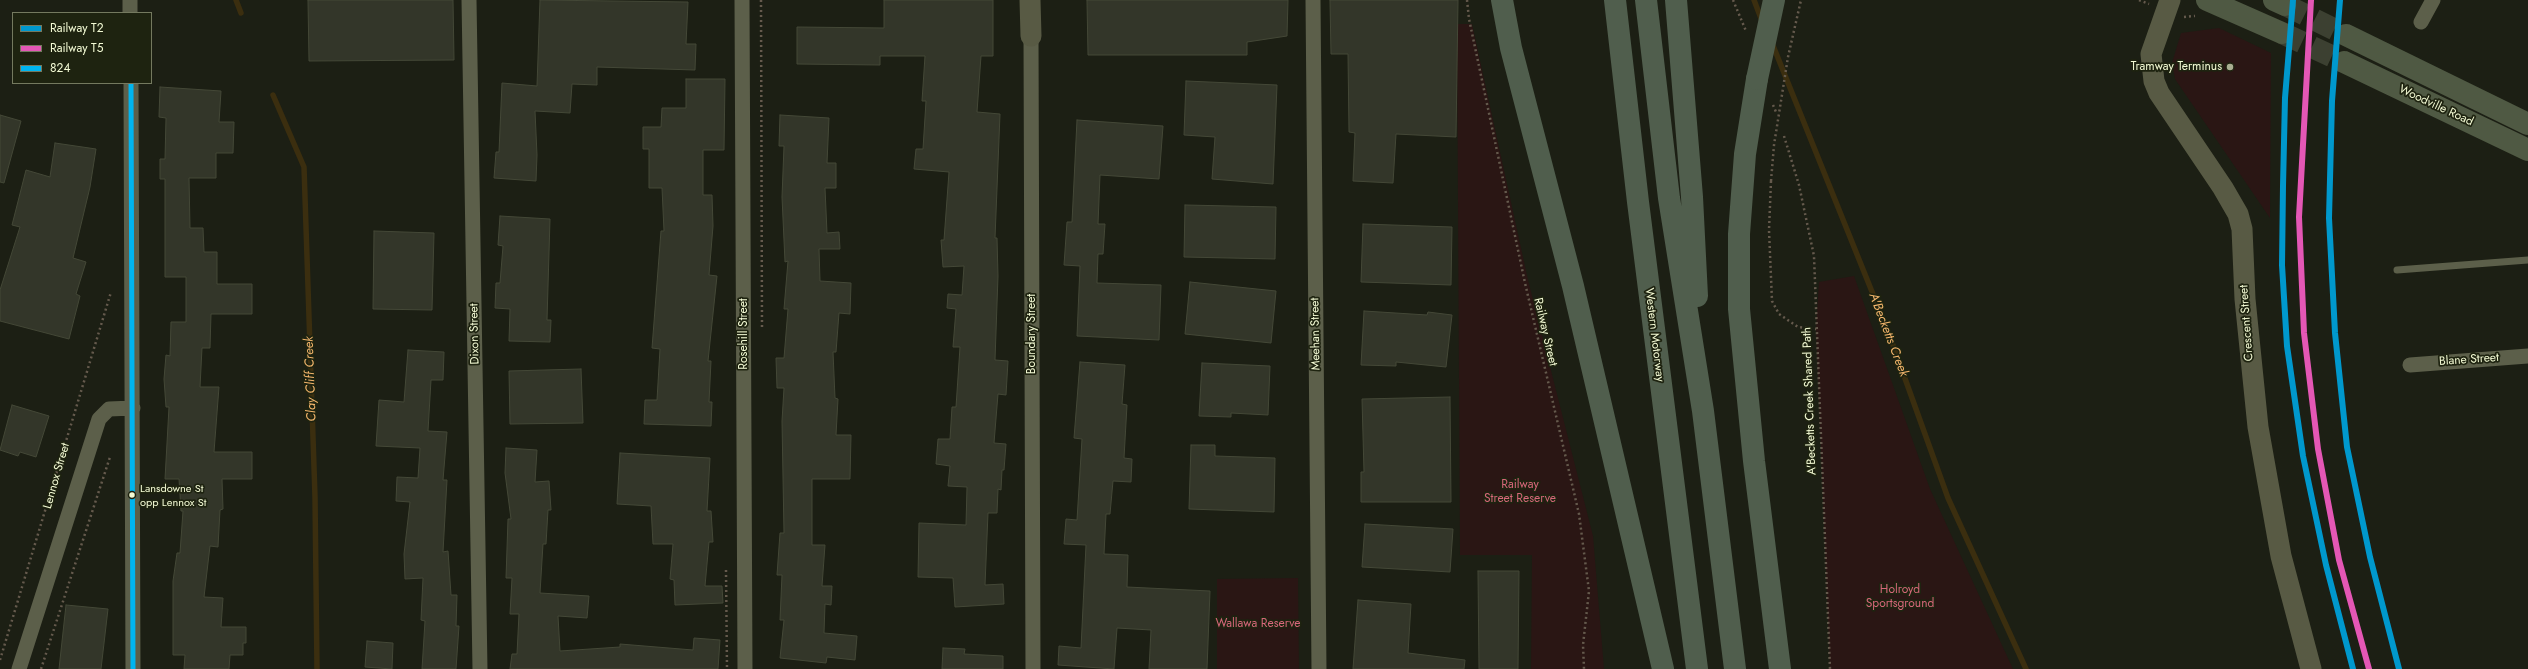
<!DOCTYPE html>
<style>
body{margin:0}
#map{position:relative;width:2528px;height:669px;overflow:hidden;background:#1c1f14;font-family:Jost,sans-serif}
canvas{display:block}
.legend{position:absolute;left:12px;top:12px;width:140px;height:72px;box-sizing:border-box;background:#1e2310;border:1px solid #74795f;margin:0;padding:5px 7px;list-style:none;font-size:12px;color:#f4fbd5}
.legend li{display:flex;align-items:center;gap:8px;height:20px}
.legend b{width:20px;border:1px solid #74795f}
</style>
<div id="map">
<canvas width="2528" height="669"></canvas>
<ul class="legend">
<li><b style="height:5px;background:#0098cd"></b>Railway T2</li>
<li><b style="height:5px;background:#e457b5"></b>Railway T5</li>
<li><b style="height:5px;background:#00b5ef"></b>824</li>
</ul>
</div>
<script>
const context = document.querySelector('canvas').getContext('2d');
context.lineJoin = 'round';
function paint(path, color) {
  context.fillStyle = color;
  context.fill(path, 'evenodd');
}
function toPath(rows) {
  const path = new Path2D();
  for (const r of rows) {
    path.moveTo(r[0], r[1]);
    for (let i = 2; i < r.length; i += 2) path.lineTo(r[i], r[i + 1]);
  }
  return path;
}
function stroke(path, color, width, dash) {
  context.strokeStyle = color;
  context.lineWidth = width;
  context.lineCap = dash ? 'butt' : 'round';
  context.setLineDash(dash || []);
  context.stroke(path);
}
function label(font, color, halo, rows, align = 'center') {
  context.font = font + ' Jost,sans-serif';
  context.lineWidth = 3.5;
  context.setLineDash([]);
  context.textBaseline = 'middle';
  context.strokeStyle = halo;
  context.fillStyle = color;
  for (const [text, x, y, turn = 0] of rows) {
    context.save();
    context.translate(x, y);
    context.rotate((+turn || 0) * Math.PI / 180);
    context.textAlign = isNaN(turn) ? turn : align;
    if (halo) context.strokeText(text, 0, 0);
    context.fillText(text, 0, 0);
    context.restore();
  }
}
const green = toPath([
 [1457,24,1472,24,1528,280,1593,536,1604,669,1531,669,1532,555,1460,555],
 [2219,28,2271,53,2270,218,2175,79,2172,63,2181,33],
 [1854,276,1930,489,2013,669,1830,669,1816,329,1819,282],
 [1298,578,1299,669,1217,669,1217,579]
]);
const stream = toPath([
 [236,0,241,13],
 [1754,0,1762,21],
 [1772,43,1889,334,1948,498,2026,669],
 [273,95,304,167,315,497,317,669]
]);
const building = toPath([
 [308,0,453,0,454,60,309,61,308,0],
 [540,0,688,2,686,44,696,44,695,70,597,67,597,85,572,84,570,113,535,111,537,155,536,181,494,178,496,152,499,152,502,83,537,86,540,0],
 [884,0,993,0,993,56,981,56,977,112,1000,114,995,238,997,238,998,276,995,360,1008,361,1006,395,998,394,994,443,1006,444,1004,470,1002,470,1001,490,998,489,997,513,988,513,985,585,1003,584,1004,604,955,607,953,578,918,577,919,523,966,525,967,487,948,486,950,466,936,464,938,439,950,439,952,407,956,407,960,347,953,347,956,309,947,308,948,294,962,295,964,266,943,267,941,240,944,240,949,172,914,169,916,149,923,149,926,101,922,101,925,56,880,56,880,65,797,64,797,27,884,28,884,0],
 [1087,0,1288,0,1287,36,1247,42,1247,55,1088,55,1087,0],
 [1330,0,1458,0,1456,137,1396,134,1393,183,1353,181,1355,133,1349,132,1348,54,1331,54,1330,0],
 [686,79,725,79,724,150,703,150,703,195,712,195,713,226,709,275,717,276,708,361,711,361,709,402,712,402,711,426,644,424,645,400,657,400,660,349,652,348,661,231,664,231,662,188,649,188,649,149,643,149,643,127,661,127,662,108,686,108,686,79],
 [1186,81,1277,85,1273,184,1212,179,1215,137,1184,135,1186,81],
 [160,87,221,91,219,122,234,122,233,153,216,153,216,178,189,178,190,228,203,228,204,252,217,252,217,284,252,284,252,314,211,314,210,348,202,348,200,387,219,387,214,452,252,452,252,479,222,479,223,509,220,510,218,547,210,546,204,597,223,598,221,627,246,627,246,643,243,643,243,655,230,655,229,669,184,669,185,655,173,655,173,581,177,553,180,553,183,511,181,511,179,479,165,479,169,407,166,407,164,379,166,355,170,356,171,322,186,322,186,277,165,277,165,179,160,179,160,159,165,159,166,118,159,117,160,87],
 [0,115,21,121,4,183,0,182,0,115],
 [780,115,829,118,827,163,836,163,836,188,825,188,827,233,839,232,840,249,819,249,820,281,851,283,850,314,839,313,836,352,833,352,835,398,838,399,836,435,851,435,850,479,812,479,812,545,825,545,822,586,832,586,831,605,825,604,824,633,857,636,855,660,827,657,826,663,780,658,784,620,780,620,782,575,777,575,780,533,784,533,782,421,784,388,777,388,776,358,784,358,788,309,784,309,788,261,785,262,782,197,784,146,779,146,780,115],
 [1077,120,1163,126,1159,179,1100,175,1098,224,1105,224,1103,254,1098,254,1097,283,1161,285,1159,340,1077,336,1080,266,1064,265,1067,222,1072,222,1077,120],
 [55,143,96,149,90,187,73,258,86,262,76,294,80,296,69,339,0,321,0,290,20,227,12,225,26,170,50,177,55,143],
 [1185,205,1276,207,1275,259,1184,257,1185,205],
 [500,216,550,219,547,320,551,320,550,342,509,341,510,309,495,308,496,283,500,283,503,246,498,245,500,216],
 [1363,224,1452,227,1451,285,1361,282,1363,224],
 [374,231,434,233,432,310,373,309,374,231],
 [1190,282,1276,291,1271,343,1185,334,1190,282],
 [1364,311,1427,315,1428,312,1452,315,1446,367,1396,362,1396,366,1361,365,1364,311],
 [408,350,444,352,443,380,431,380,428,431,447,432,443,480,447,480,443,552,448,551,451,595,457,595,456,626,459,626,456,669,422,669,425,621,421,620,423,578,405,579,404,554,410,502,396,501,397,477,418,478,420,448,376,446,379,400,404,402,408,350],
 [1080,362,1125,365,1122,404,1127,405,1124,458,1132,459,1131,482,1113,481,1110,514,1106,514,1104,554,1128,555,1127,587,1210,591,1207,669,1149,669,1151,630,1117,628,1114,669,1058,665,1059,646,1081,648,1086,545,1064,544,1066,519,1077,520,1082,439,1074,438,1080,362],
 [1202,363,1270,366,1268,415,1231,413,1231,417,1199,416,1202,363],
 [581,369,583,423,510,424,509,371,581,369],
 [1450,397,1451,502,1361,502,1361,472,1364,472,1362,399,1450,397],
 [12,405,49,416,36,457,20,452,18,456,0,450,12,405],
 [1191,445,1215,445,1215,456,1275,458,1274,512,1189,509,1191,445],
 [506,448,537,450,535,482,549,481,551,510,548,510,546,544,543,544,540,593,589,596,587,618,558,616,560,651,620,647,620,644,693,650,694,638,720,640,718,669,510,669,512,654,517,654,519,614,510,614,512,578,506,578,508,519,511,519,505,473,506,448],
 [620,453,710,458,707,511,711,511,713,542,709,542,705,586,722,586,723,603,675,605,674,580,670,579,673,544,653,544,651,506,617,504,620,453],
 [1365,524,1453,529,1450,572,1362,567,1365,524],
 [1478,571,1519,571,1518,669,1479,669,1478,571],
 [1358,600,1411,604,1408,653,1465,660,1464,669,1353,669,1358,600],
 [66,605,108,609,101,669,59,669,66,605],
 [367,641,393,643,392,669,365,667,367,641],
 [943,648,965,649,964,654,1003,656,1003,669,942,669,943,648]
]);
const primaryTunnel = toPath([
 [2285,5,2346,35],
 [2282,33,2344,62]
]);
const path = toPath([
 [761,0,762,327],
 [1467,0,1469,19,1525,283,1579,514,1589,591,1583,645,1584,669],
 [1733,0,1746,31],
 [2139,0,2149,4],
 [2184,17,2195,16],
 [1773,105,1776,112],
 [1784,136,1799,185,1814,256,1830,669],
 [1771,181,1769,230,1772,301,1779,314,1798,327,1816,329],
 [726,570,727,669],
 [0,660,111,292],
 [41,669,110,457]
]);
const lane = toPath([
 [2397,270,2528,260]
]);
const street = toPath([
 [130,0,130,13],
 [469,0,480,669],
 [742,0,745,669],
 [1313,0,1319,669],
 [2421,22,2433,0],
 [1031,36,1033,669],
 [131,83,133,669],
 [2410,365,2528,356],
 [19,669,99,419,109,409,133,408]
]);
const secondary = toPath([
 [1030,0,1031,36],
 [2170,0,2151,54,2154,81,2159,93,2223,188,2238,214,2242,229,2245,299,2258,427,2281,556,2311,669]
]);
const primary = toPath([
 [2207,0,2282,33],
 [2274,0,2285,5],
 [2346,35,2528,124],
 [2344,62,2528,150]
]);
const highway = toPath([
 [1502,0,1511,48,1573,286,1663,669],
 [1615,0,1638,202,1697,669],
 [1646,0,1669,198,1703,411,1735,669],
 [1676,0,1692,197,1697,296],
 [1757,79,1745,154,1739,234,1739,309,1754,461,1780,669]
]);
const pathBridge = toPath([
 [1771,181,1774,145,1788,57,1801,0]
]);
const highwayBridge = toPath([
 [1757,79,1774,0]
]);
const bus1 = toPath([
 [131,83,133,669]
]);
const rail1 = toPath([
 [2293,0,2285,98,2283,186,2282,265,2287,346,2303,456,2326,565,2353,669],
 [2340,0,2332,101,2329,218,2335,333,2347,447,2370,557,2399,669]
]);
const rail2 = toPath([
 [2311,0,2299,217,2304,333,2318,449,2339,560,2369,669]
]);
const markers = [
 [2230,67,4,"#a8ae91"],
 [132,495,3.5,"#f4fbd5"]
];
const busNames = [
 ["Lansdowne St",140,489],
 ["opp Lennox St",140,503]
];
const poiNames = [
 ["Tramway Terminus",2222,67]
];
const streetNames = [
 ["Woodville Road",2436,106,25],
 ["Crescent Street",2247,323,-94],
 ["Railway Street",1545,332,77],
 ["Dixon Street",475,334,-91],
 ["Rosehill Street",744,334,-90],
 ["Boundary Street",1032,334,-90],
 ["Meehan Street",1316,334,-91],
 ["Western Motorway",1654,335,83],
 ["Blane Street",2469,360,-4],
 ["A'Becketts Creek Shared Path",1810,401,-92],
 ["Lennox Street",57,476,-74]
];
const parkNames = [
 ["Railway",1520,485],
 ["Street Reserve",1520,499],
 ["Holroyd",1900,590],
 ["Sportsground",1900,604],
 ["Wallawa Reserve",1258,624]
];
const waterNames = [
 ["A'Becketts Creek",1888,335,69],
 ["Clay Cliff Creek",311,379,-92]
];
paint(green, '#2a1614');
stroke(stream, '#3b2e0f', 5.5);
paint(building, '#333629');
stroke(building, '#444837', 1);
stroke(primaryTunnel, '#3c4031', 22, [22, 11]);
stroke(path, '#655a4d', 2.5, [2, 3]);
stroke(lane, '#5c5f4a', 7);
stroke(street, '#5c5f4a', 15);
stroke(secondary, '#585a44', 21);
stroke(primary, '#4f5943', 22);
stroke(highway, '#505e4d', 22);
stroke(pathBridge, '#655a4d', 2.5, [2, 3]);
stroke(highwayBridge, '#505e4d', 22);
stroke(bus1, '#00b5ef', 5);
stroke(rail1, '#0098cd', 6);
stroke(rail2, '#e457b5', 6);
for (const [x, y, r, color] of markers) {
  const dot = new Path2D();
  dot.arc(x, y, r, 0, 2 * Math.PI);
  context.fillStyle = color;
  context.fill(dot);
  stroke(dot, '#1e2310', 1.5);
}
label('11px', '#f4fbd5', '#1e2310', busNames, 'left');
label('12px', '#f4fbd5', '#1e2310', poiNames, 'right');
label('12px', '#f4fbd5', '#1e2310', streetNames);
label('12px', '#d6677a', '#1e2310', parkNames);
label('italic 13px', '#f3b56c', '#1e2310', waterNames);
</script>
